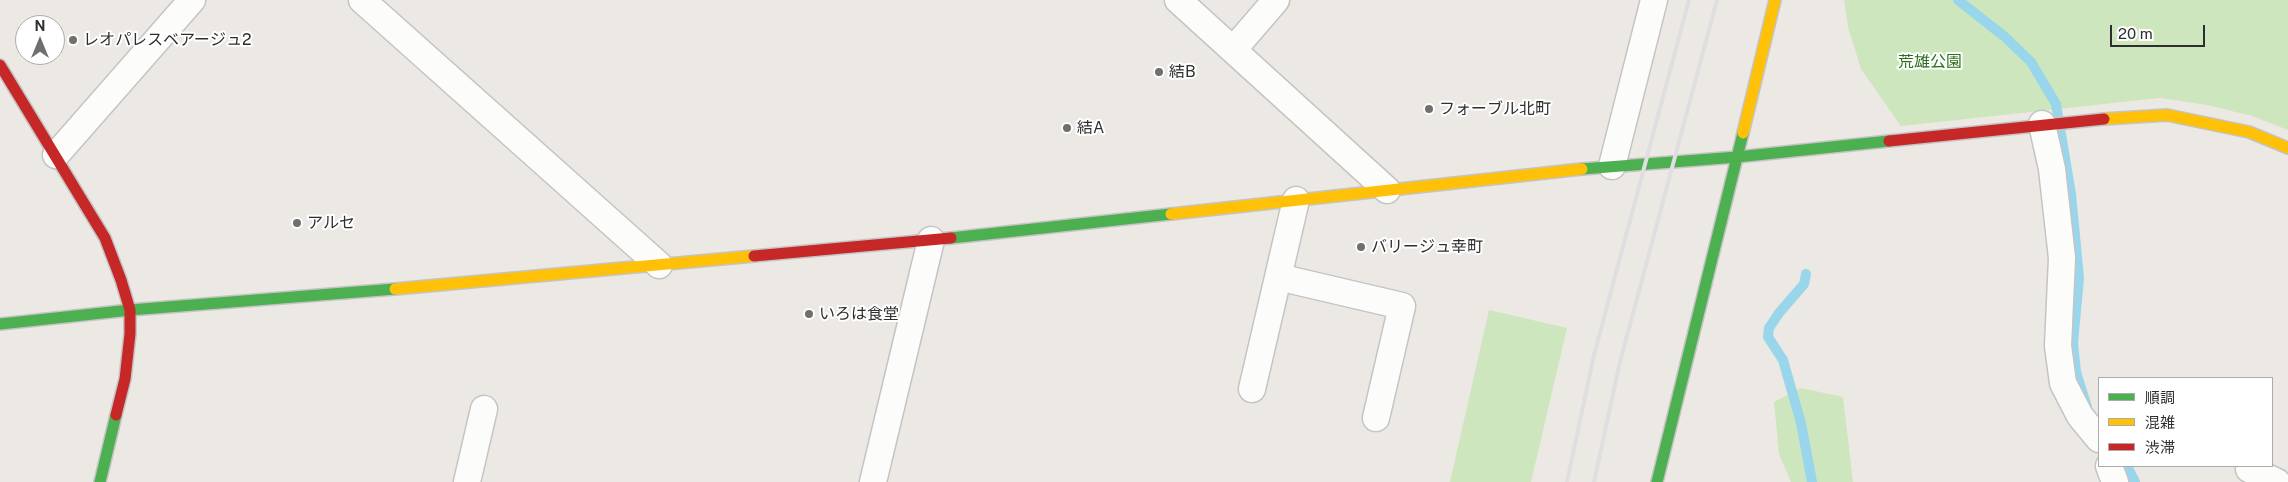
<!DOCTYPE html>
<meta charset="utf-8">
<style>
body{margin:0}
#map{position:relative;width:2288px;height:482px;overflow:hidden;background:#ece8e4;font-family:"Public Sans","Noto Sans JP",sans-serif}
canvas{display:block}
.legend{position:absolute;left:2098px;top:377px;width:175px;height:90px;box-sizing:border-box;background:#fff;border:1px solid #ababab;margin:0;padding:6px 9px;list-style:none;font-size:15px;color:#2e2e2e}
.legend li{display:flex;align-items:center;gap:10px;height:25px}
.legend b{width:25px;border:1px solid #ababab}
.north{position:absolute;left:15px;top:15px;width:50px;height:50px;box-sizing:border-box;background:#fff;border:1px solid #ababab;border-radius:50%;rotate:0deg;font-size:14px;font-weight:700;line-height:20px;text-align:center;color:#2e2e2e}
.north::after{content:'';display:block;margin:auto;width:18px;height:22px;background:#706f6e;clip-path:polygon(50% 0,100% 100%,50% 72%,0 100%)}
.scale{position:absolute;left:2110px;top:25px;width:95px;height:22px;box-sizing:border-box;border:2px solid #2e2e2e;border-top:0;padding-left:6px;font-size:15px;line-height:18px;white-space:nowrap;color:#2e2e2e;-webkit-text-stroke:4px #fff;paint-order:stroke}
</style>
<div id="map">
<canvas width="2288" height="482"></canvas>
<ul class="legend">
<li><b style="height:6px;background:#4caf50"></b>順調</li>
<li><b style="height:6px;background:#ffc107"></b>混雑</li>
<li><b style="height:6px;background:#c62828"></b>渋滞</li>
</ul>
<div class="north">N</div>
<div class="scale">20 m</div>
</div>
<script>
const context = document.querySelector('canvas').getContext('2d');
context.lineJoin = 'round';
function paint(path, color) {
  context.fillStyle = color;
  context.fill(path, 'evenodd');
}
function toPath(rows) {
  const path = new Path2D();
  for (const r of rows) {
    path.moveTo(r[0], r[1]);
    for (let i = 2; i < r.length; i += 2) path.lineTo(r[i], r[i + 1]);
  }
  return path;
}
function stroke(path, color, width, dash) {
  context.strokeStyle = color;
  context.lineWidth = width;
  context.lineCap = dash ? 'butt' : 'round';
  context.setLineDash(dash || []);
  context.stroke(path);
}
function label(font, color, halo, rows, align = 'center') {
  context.font = font + ' "Public Sans","Noto Sans JP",sans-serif';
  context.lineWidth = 4;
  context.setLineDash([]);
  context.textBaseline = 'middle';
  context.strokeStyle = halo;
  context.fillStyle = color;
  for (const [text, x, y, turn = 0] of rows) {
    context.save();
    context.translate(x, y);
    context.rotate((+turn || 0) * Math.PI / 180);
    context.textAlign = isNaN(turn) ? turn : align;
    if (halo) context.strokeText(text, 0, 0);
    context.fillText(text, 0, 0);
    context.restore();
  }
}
const green = toPath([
 [1844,0,2288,0,2288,130,2252,116,2207,105,2160,98,1901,126,1861,69,1848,27],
 [1489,310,1567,328,1531,482,1450,482],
 [1801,388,1843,397,1853,482,1791,482,1779,454,1774,402]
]);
const stream = toPath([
 [1958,0,2005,37,2031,62,2056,104,2071,194,2079,278,2073,343,2076,372,2087,407],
 [1806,274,1804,284,1779,313,1769,328,1768,337,1783,360,1801,423,1812,482],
 [2127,466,2135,482]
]);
const street = toPath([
 [362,0,659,265],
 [1178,0,1387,190],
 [1233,50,1276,0],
 [2042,124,2052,169,2062,258,2058,346,2063,383,2080,416,2099,439],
 [56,155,192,0],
 [1612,166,1654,0],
 [1278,277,1402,306,1376,418],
 [1252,389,1296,200],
 [2109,466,2115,482],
 [2249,469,2277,482],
 [467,482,484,409],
 [873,482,931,240]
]);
const fast = toPath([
 [1582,169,1737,157,1889,141],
 [951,238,1171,214],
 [0,324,130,310,395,289],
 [100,482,116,415],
 [1657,482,1743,133]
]);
const slow = toPath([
 [2104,119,2167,115,2249,132,2288,148],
 [1743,133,1775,0],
 [1171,214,1582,169],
 [395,289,754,256]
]);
const jam = toPath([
 [0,65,105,238,121,280,130,310,130,334,125,379,116,415],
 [1889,141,2104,119],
 [754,256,951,238]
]);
const rail = toPath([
 [1567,482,1594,355,1689,0],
 [1594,482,1620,362,1717,0]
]);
const markers = [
 [73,40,5,"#706f6e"],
 [1159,72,5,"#706f6e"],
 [1429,109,5,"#706f6e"],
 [1067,128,5,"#706f6e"],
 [297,223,5,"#706f6e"],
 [1361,247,5,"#706f6e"],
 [809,314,5,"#706f6e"]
];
const poiNames = [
 ["レオパレスベアージュ2",83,40],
 ["結B",1169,72],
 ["フォーブル北町",1439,109],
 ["結A",1077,128],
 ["アルセ",307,223],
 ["バリージュ幸町",1371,247],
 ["いろは食堂",819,314]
];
const parkNames = [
 ["荒雄公園",1930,62]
];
paint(green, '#cee6be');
stroke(stream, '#99d6ec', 10);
stroke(street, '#c5c4c5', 29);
stroke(fast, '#c5c4c5', 14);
stroke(slow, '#c5c4c5', 14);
stroke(jam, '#c5c4c5', 14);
stroke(street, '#fcfcfb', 26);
stroke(fast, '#4caf50', 11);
stroke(slow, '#ffc107', 11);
stroke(jam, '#c62828', 11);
stroke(rail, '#dfdfe1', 4);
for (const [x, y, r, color] of markers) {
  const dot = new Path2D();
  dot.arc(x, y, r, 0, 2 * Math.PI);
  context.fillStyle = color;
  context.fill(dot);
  stroke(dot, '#fff', 2);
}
label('16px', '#2e2e2e', '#fff', poiNames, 'left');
label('16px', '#2c6e1b', '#fff', parkNames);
</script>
